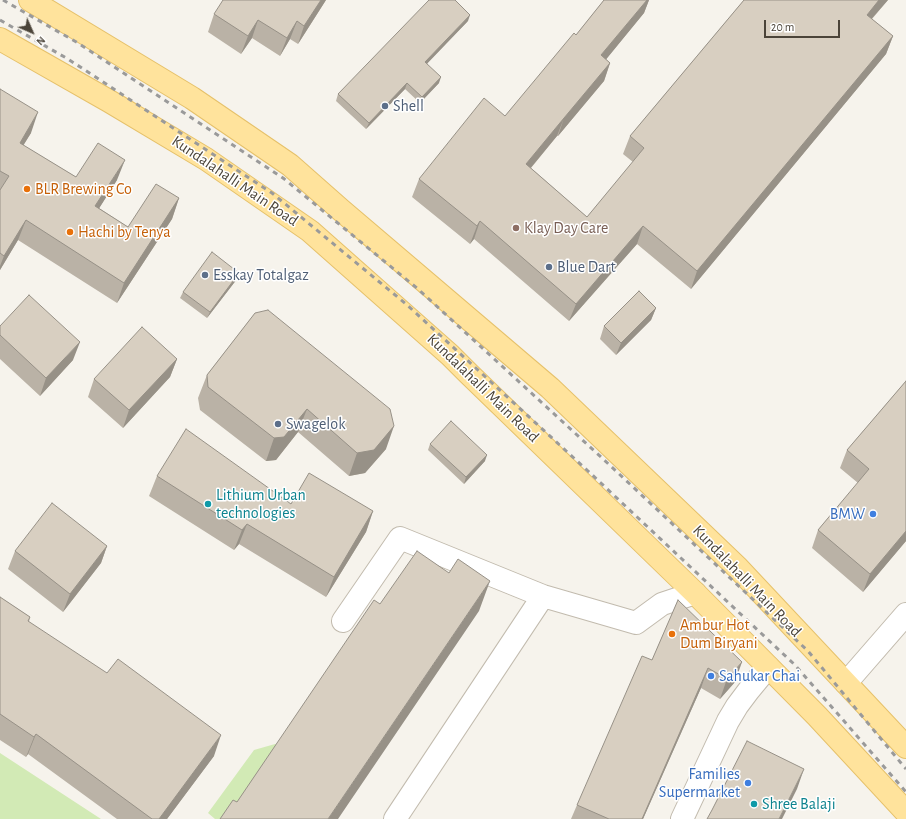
<!DOCTYPE html>
<style>
body{margin:0}
#map{position:relative;width:906px;height:819px;overflow:hidden;background:#f6f3ec;font-family:"Alegreya Sans",sans-serif}
canvas{display:block}
.north{position:absolute;left:12px;top:12px;width:40px;height:40px;-webkit-text-stroke:3px #fff;paint-order:stroke;rotate:135deg;font-size:11px;font-weight:700;line-height:16px;text-align:center;color:#4b4439}
.north::after{content:'';display:block;margin:auto;width:14px;height:18px;background:#4b4439;clip-path:polygon(50% 0,100% 100%,50% 72%,0 100%)}
.scale{position:absolute;left:764px;top:20px;width:76px;height:18px;box-sizing:border-box;border:2px solid #4b4439;border-top:0;padding-left:5px;font-size:12px;line-height:14px;white-space:nowrap;color:#4b4439;-webkit-text-stroke:3px #fff;paint-order:stroke}
</style>
<div id="map">
<canvas width="906" height="819"></canvas>
<div class="north">N</div>
<div class="scale">20 m</div>
</div>
<script>
const context = document.querySelector('canvas').getContext('2d');
context.lineJoin = 'round';
function paint(path, color) {
  context.fillStyle = color;
  context.fill(path, 'evenodd');
}
function toPath(rows) {
  const path = new Path2D();
  for (const r of rows) {
    path.moveTo(r[0], r[1]);
    for (let i = 2; i < r.length; i += 2) path.lineTo(r[i], r[i + 1]);
  }
  return path;
}
function stroke(path, color, width, dash) {
  context.strokeStyle = color;
  context.lineWidth = width;
  context.lineCap = dash ? 'butt' : 'round';
  context.setLineDash(dash || []);
  context.stroke(path);
}
function label(font, color, halo, rows, align = 'center') {
  context.font = font + ' "Alegreya Sans",sans-serif';
  context.lineWidth = 3;
  context.setLineDash([]);
  context.textBaseline = 'middle';
  context.strokeStyle = halo;
  context.fillStyle = color;
  for (const [text, x, y, turn = 0] of rows) {
    context.save();
    context.translate(x, y);
    context.rotate((+turn || 0) * Math.PI / 180);
    context.textAlign = isNaN(turn) ? turn : align;
    if (halo) context.strokeText(text, 0, 0);
    context.fillText(text, 0, 0);
    context.restore();
  }
}
const green = toPath([
 [275,744,282,745,233,819,215,819,208,813,254,750],
 [0,753,101,819,0,819]
]);
const minor = toPath([
 [343,621,400,538,543,596,636,623,662,604,695,593],
 [395,819,543,596],
 [682,819,728,721,737,706,749,690,768,667]
]);
const tertiary = toPath([
 [846,683,906,614]
]);
const primary = toPath([
 [30,0,192,98,290,165,341,210,550,388,738,568,906,747],
 [0,39,109,101,206,159,310,231,450,355,468,373,695,593,817,716,906,812]
]);
const rail = toPath([
 [3,0,78,43,283,178,418,289,601,457,808,651,906,769],
 [0,20,68,59,272,193,406,304,588,471,795,665,906,792]
]);
const wall = toPath([
 [326,0,298,44,290,39,280,56,252,38,241,54,208,32,214,14],
 [604,0,649,0,644,13,606,59,610,63,604,81,558,136,557,136,531,168,587,217,633,162,623,154,630,136,744,0,888,0,872,19,893,36,886,54,691,289,637,244,569,321,474,239,470,244,412,197,419,179,505,116,576,35],
 [468,21,427,63,439,83,420,103,405,89,366,129,336,101,338,94],
 [0,89,31,133,23,145,76,177,117,180,99,208,128,227,179,198,172,219,117,303,18,240,0,270],
 [237,279,207,318,180,298,183,292],
 [656,308,651,320,616,355,600,339,604,326],
 [255,313,386,449,365,473,349,476,298,432,276,460,266,461,200,410,198,398,207,375],
 [0,326,73,360,40,396,0,359],
 [177,359,170,377,123,428,88,397,94,379],
 [906,381,906,541,863,592,812,548,818,530,858,483,840,468,847,450],
 [430,444,485,461,464,484,428,450],
 [157,476,291,504,373,511,366,532,326,597,239,544,234,550,149,496],
 [107,546,101,563,63,612,8,569,15,551],
 [0,597,30,617,29,622,214,756,167,819,117,819,28,754,26,757,0,740],
 [678,600,735,682,720,699,701,688,643,819,571,819,577,805,652,660]
]);
const shadedWall = toPath([
 [321,0,326,0,298,44,304,26],
 [647,0,649,0,644,13,595,73,601,55],
 [879,0,888,0,860,32,867,15],
 [470,15,468,21,423,68,425,62],
 [258,20,252,38,241,54,248,36],
 [297,21,290,39,280,56,287,38],
 [893,36,886,54,691,289,697,271],
 [610,63,604,81,558,136,564,118],
 [441,77,439,83,420,103,422,97],
 [407,83,405,89,366,129,369,123],
 [38,112,31,133,12,164,20,143],
 [564,118,557,136,519,182,526,164],
 [125,160,117,180,88,226,95,206],
 [179,198,172,219,117,303,124,283],
 [26,220,18,240,0,270,0,266,4,256],
 [480,221,474,239,470,244,477,226],
 [643,226,637,244,569,321,576,304],
 [239,273,237,279,207,318,210,312],
 [656,308,651,320,616,355,621,343],
 [80,342,73,360,40,396,46,378],
 [177,359,170,377,123,428,129,410],
 [307,409,298,432,276,460,266,461,274,438],
 [394,426,386,449,365,473,349,476,357,453],
 [487,455,485,461,464,484,466,477],
 [373,511,366,532,326,597,334,577],
 [247,524,239,544,234,550,242,530],
 [906,531,906,541,863,592,870,574],
 [107,546,101,563,63,612,70,594],
 [490,581,479,611,338,819,328,819],
 [742,662,735,682,720,699,727,679],
 [708,668,701,688,643,819,642,819],
 [36,734,28,754,26,757,34,737],
 [221,735,214,756,167,819,159,819],
 [804,769,797,789,782,819,779,819]
]);
const building = toPath([
 [223,0,321,0,304,26,297,21,287,38,258,20,248,36,214,14,223,0],
 [429,0,455,0,470,15,425,62,441,77,422,97,407,83,369,123,338,94,429,0],
 [604,0,647,0,601,55,610,63,564,118,526,164,587,217,644,148,630,136,744,0,879,0,867,15,893,36,697,271,643,226,576,304,480,221,477,226,419,179,484,98,505,116,574,33,576,35,604,0],
 [0,89,38,112,20,143,76,177,98,143,125,160,95,206,128,227,156,184,179,198,124,283,26,220,4,256,0,253,0,190,9,176,0,171,0,89],
 [212,252,239,273,210,312,183,292,212,252],
 [639,291,656,308,621,343,604,326,639,291],
 [29,295,80,342,46,378,0,335,0,326,29,295],
 [268,310,390,409,394,426,374,450,357,453,307,409,284,437,274,438,208,387,207,375,255,313,268,310],
 [142,327,177,359,129,410,94,379,142,327],
 [906,381,906,531,870,574,818,530,869,469,847,450,906,381],
 [451,421,487,455,466,477,430,444,451,421],
 [186,429,291,504,309,473,373,511,334,577,247,524,242,530,157,476,186,429],
 [52,503,107,546,70,594,15,551,52,503],
 [417,551,449,573,458,559,490,581,328,819,220,819,233,800,237,802,374,600,380,604,417,551],
 [0,597,30,617,28,621,107,673,118,659,221,735,159,819,152,819,36,734,34,737,0,714,0,597],
 [678,600,742,662,727,679,708,668,642,819,609,819,577,805,642,656,652,660,678,600],
 [747,741,804,769,779,819,707,819,712,810,747,741]
]);
const markers = [
 [385,106,4,"#5c6f8a"],
 [27,189,4,"#e8710a"],
 [516,228,4,"#8d6e63"],
 [70,232,4,"#e8710a"],
 [549,267,4,"#5c6f8a"],
 [205,275,4,"#5c6f8a"],
 [278,424,4,"#5c6f8a"],
 [208,504,4,"#0f9aa8"],
 [873,514,4,"#3f7fe0"],
 [672,634,4,"#e8710a"],
 [711,676,4,"#3f7fe0"],
 [748,783,4,"#3f7fe0"],
 [754,804,4,"#0f9aa8"]
];
const serviceNames = [
 ["Shell",393,106],
 ["Blue Dart",557,267],
 ["Esskay Totalgaz",213,275],
 ["Swagelok",286,424]
];
const streetNames = [
 ["Kundalahalli Main Road",235,181,34],
 ["Kundalahalli Main Road",483,388,44],
 ["Kundalahalli Main Road",747,581,46]
];
const foodNames = [
 ["BLR Brewing Co",35,189],
 ["Hachi by Tenya",78,232],
 ["Ambur Hot",680,625],
 ["Dum Biryani",680,643]
];
const educationNames = [
 ["Klay Day Care",524,228]
];
const cultureNames = [
 ["Lithium Urban",216,495],
 ["technologies",216,513],
 ["Shree Balaji",762,804]
];
const shopNames = [
 ["BMW",865,514],
 ["Sahukar Chai",719,676,"left"],
 ["Families",740,774],
 ["Supermarket",740,792]
];
paint(green, '#d2eab5');
stroke(minor, '#c2bbae', 24);
stroke(tertiary, '#c2bbae', 24);
stroke(primary, '#e6c16a', 24);
stroke(minor, '#fff', 22);
stroke(tertiary, '#fff', 22);
stroke(primary, '#ffe39c', 22);
stroke(rail, '#9a9a9a', 3, [5, 5]);
paint(wall, '#bab2a6');
paint(shadedWall, '#979187');
paint(building, '#d8cfc1');
stroke(building, '#979187', 1);
for (const [x, y, r, color] of markers) {
  const dot = new Path2D();
  dot.arc(x, y, r, 0, 2 * Math.PI);
  context.fillStyle = color;
  context.fill(dot);
  stroke(dot, '#fff', 1.5);
}
label('16px', '#4e5e75', '#fff', serviceNames, 'left');
label('16px', '#4b4439', '#fff', streetNames);
label('16px', '#c56008', '#fff', foodNames, 'left');
label('16px', '#785e54', '#fff', educationNames, 'left');
label('16px', '#0d838f', '#fff', cultureNames, 'left');
label('16px', '#366cbe', '#fff', shopNames, 'right');
</script>
